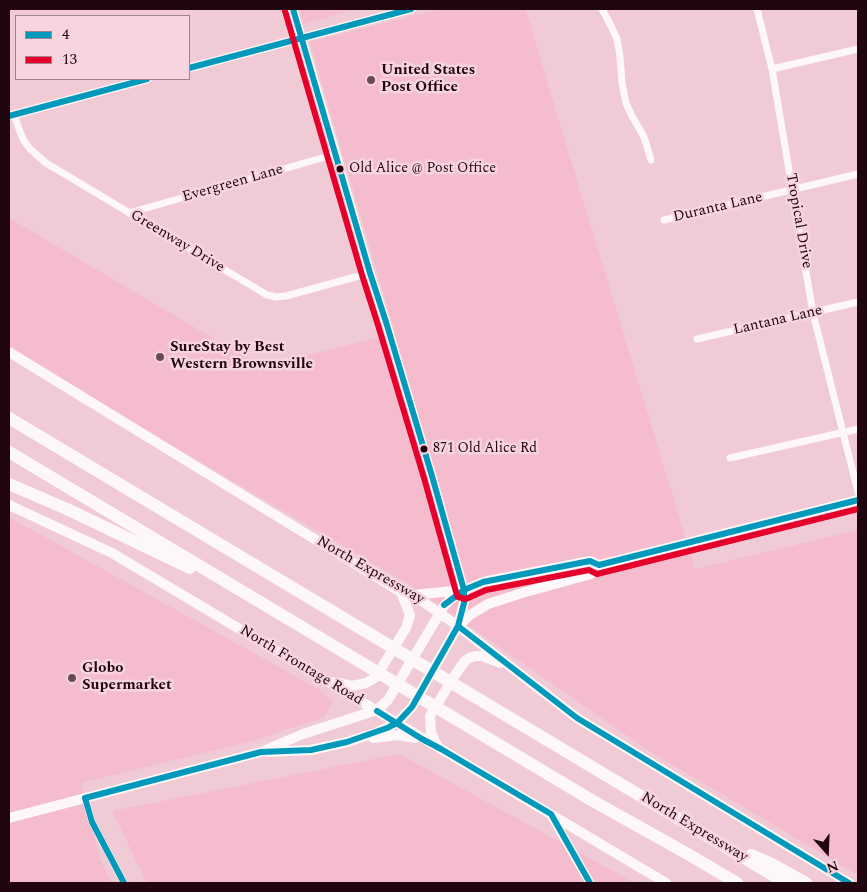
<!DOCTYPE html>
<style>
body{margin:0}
#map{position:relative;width:867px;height:892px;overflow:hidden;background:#f0cbd6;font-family:Spectral,serif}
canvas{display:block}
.frame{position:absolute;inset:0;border:10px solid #210510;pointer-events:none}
.legend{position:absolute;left:15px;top:15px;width:175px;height:65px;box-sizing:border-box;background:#f7d4de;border:1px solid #a1818c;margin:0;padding:6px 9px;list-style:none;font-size:15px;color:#210510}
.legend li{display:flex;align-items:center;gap:10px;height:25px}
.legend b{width:25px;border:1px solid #a1818c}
.north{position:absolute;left:802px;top:827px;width:50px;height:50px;-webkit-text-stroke:4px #f7d4de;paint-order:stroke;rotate:160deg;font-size:14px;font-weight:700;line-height:20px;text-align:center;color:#210510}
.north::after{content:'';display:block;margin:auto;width:18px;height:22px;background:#210510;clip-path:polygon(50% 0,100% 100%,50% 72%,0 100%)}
</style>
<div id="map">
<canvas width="867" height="892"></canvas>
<div class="frame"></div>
<ul class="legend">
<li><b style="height:6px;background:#0399bb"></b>4</li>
<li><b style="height:6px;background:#e4002b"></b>13</li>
</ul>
<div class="north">N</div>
</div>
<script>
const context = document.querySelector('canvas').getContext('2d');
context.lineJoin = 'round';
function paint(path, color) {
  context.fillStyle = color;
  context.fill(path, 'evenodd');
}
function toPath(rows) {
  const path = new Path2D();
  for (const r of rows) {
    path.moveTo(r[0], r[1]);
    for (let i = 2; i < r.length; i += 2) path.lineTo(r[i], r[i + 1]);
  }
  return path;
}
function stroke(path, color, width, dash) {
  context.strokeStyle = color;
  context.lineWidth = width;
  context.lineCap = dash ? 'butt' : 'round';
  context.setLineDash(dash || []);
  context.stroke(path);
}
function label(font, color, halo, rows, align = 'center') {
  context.font = font + ' Spectral,serif';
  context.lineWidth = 5;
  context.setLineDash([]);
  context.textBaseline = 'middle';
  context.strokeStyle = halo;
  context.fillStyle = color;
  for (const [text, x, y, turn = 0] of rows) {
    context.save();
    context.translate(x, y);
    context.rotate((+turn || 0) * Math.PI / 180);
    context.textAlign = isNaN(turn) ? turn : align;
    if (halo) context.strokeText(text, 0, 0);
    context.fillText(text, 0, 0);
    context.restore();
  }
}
const built = toPath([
 [299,9,357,9,303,24],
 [440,9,526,9,555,108,695,569,858,530,858,875,649,751,410,585,9,350,9,218,262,367,395,333,310,42],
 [9,517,320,690,333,702,324,717,252,741,81,783,100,859,112,883,9,883],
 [399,754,635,883,147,883,112,811]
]);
const minor = toPath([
 [602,9,611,26,617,39,620,56,622,83,626,103,631,114,644,137,651,160],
 [757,9,772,69,813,313,858,492],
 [772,69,858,49],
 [14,115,21,134,24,141,30,149,46,163,267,295,276,297,286,296,370,273],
 [129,213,336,154],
 [664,220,858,174],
 [697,339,858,302],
 [730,458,858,429],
 [85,798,92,822,124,883]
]);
const tertiary = toPath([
 [293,9,336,154,370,273,386,322,432,476,464,590],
 [189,68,411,9],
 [9,116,147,79],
 [551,815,590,883]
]);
const secondary = toPath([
 [9,352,401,592,413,595,458,626,577,718,849,883],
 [9,505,112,553,666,883],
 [413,595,463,590],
 [458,626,470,615,488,604,522,593,591,574,599,565],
 [334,682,352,686,366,683,376,677,406,628,410,615,401,592],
 [373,738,398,735,415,738],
 [438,747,431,733,430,716,455,675,465,661,469,658,475,656,482,656,501,663],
 [267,752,311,750,347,742,375,733,397,723,412,707,458,626,464,603,464,590],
 [9,818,261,752,303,734,377,710,388,700,444,606,450,600,464,590,483,582,590,561,599,565,858,500]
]);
const motorway = toPath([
 [9,418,786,883],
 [9,452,593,801,686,853,737,883],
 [9,484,69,510,190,568],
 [751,855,770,863,806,883]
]);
const bus1 = toPath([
 [189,68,411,9],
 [9,116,147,79],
 [444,605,464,590,483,582,590,561,599,565,858,500],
 [458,626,577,718,849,883],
 [377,711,422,739,441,749,551,814,590,883],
 [124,883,92,822,85,798,261,752,311,750,347,742,387,728,397,723,412,707,458,626,464,603,464,590,432,476,386,322,370,273,293,9]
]);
const bus2 = toPath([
 [285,11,362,275,378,325,424,478,456,592,458,597,466,599,486,590,589,570,597,574,601,573,858,509]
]);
const markers = [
 [371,80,5,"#694a55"],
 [340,169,4.5,"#210510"],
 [160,357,5,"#694a55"],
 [424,449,4.5,"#210510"],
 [72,678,5,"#694a55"]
];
const busNames = [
 ["Old Alice @ Post Office",349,169],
 ["871 Old Alice Rd",433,449]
];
const poiNames = [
 ["United States",381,71],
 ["Post Office",381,88],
 ["SureStay by Best",170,348],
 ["Western Brownsville",170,365],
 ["Globo",82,669],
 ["Supermarket",82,686]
];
const streetNames = [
 ["Evergreen Lane",233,184,-16],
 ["Duranta Lane",718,208,-13],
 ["Tropical Drive",798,221,80],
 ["Greenway Drive",177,242,31],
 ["Lantana Lane",778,321,-13],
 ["North Expressway",370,571,30],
 ["North Frontage Road",301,666,31],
 ["North Expressway",694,828,31]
];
paint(built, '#f4bccd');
stroke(minor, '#fdf7f9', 7);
stroke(tertiary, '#fdf7f9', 9);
stroke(secondary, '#fdf7f9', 10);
stroke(motorway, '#fdf7f9', 12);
stroke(bus1, '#0399bb', 6);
stroke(bus2, '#e4002b', 6);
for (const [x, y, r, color] of markers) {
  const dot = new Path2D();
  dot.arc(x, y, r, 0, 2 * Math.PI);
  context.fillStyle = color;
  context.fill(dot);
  stroke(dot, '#f7d4de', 2);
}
label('14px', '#210510', '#f7d4de', busNames, 'left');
label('bold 15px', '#210510', '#f7d4de', poiNames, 'left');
label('15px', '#210510', '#f7d4de', streetNames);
</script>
